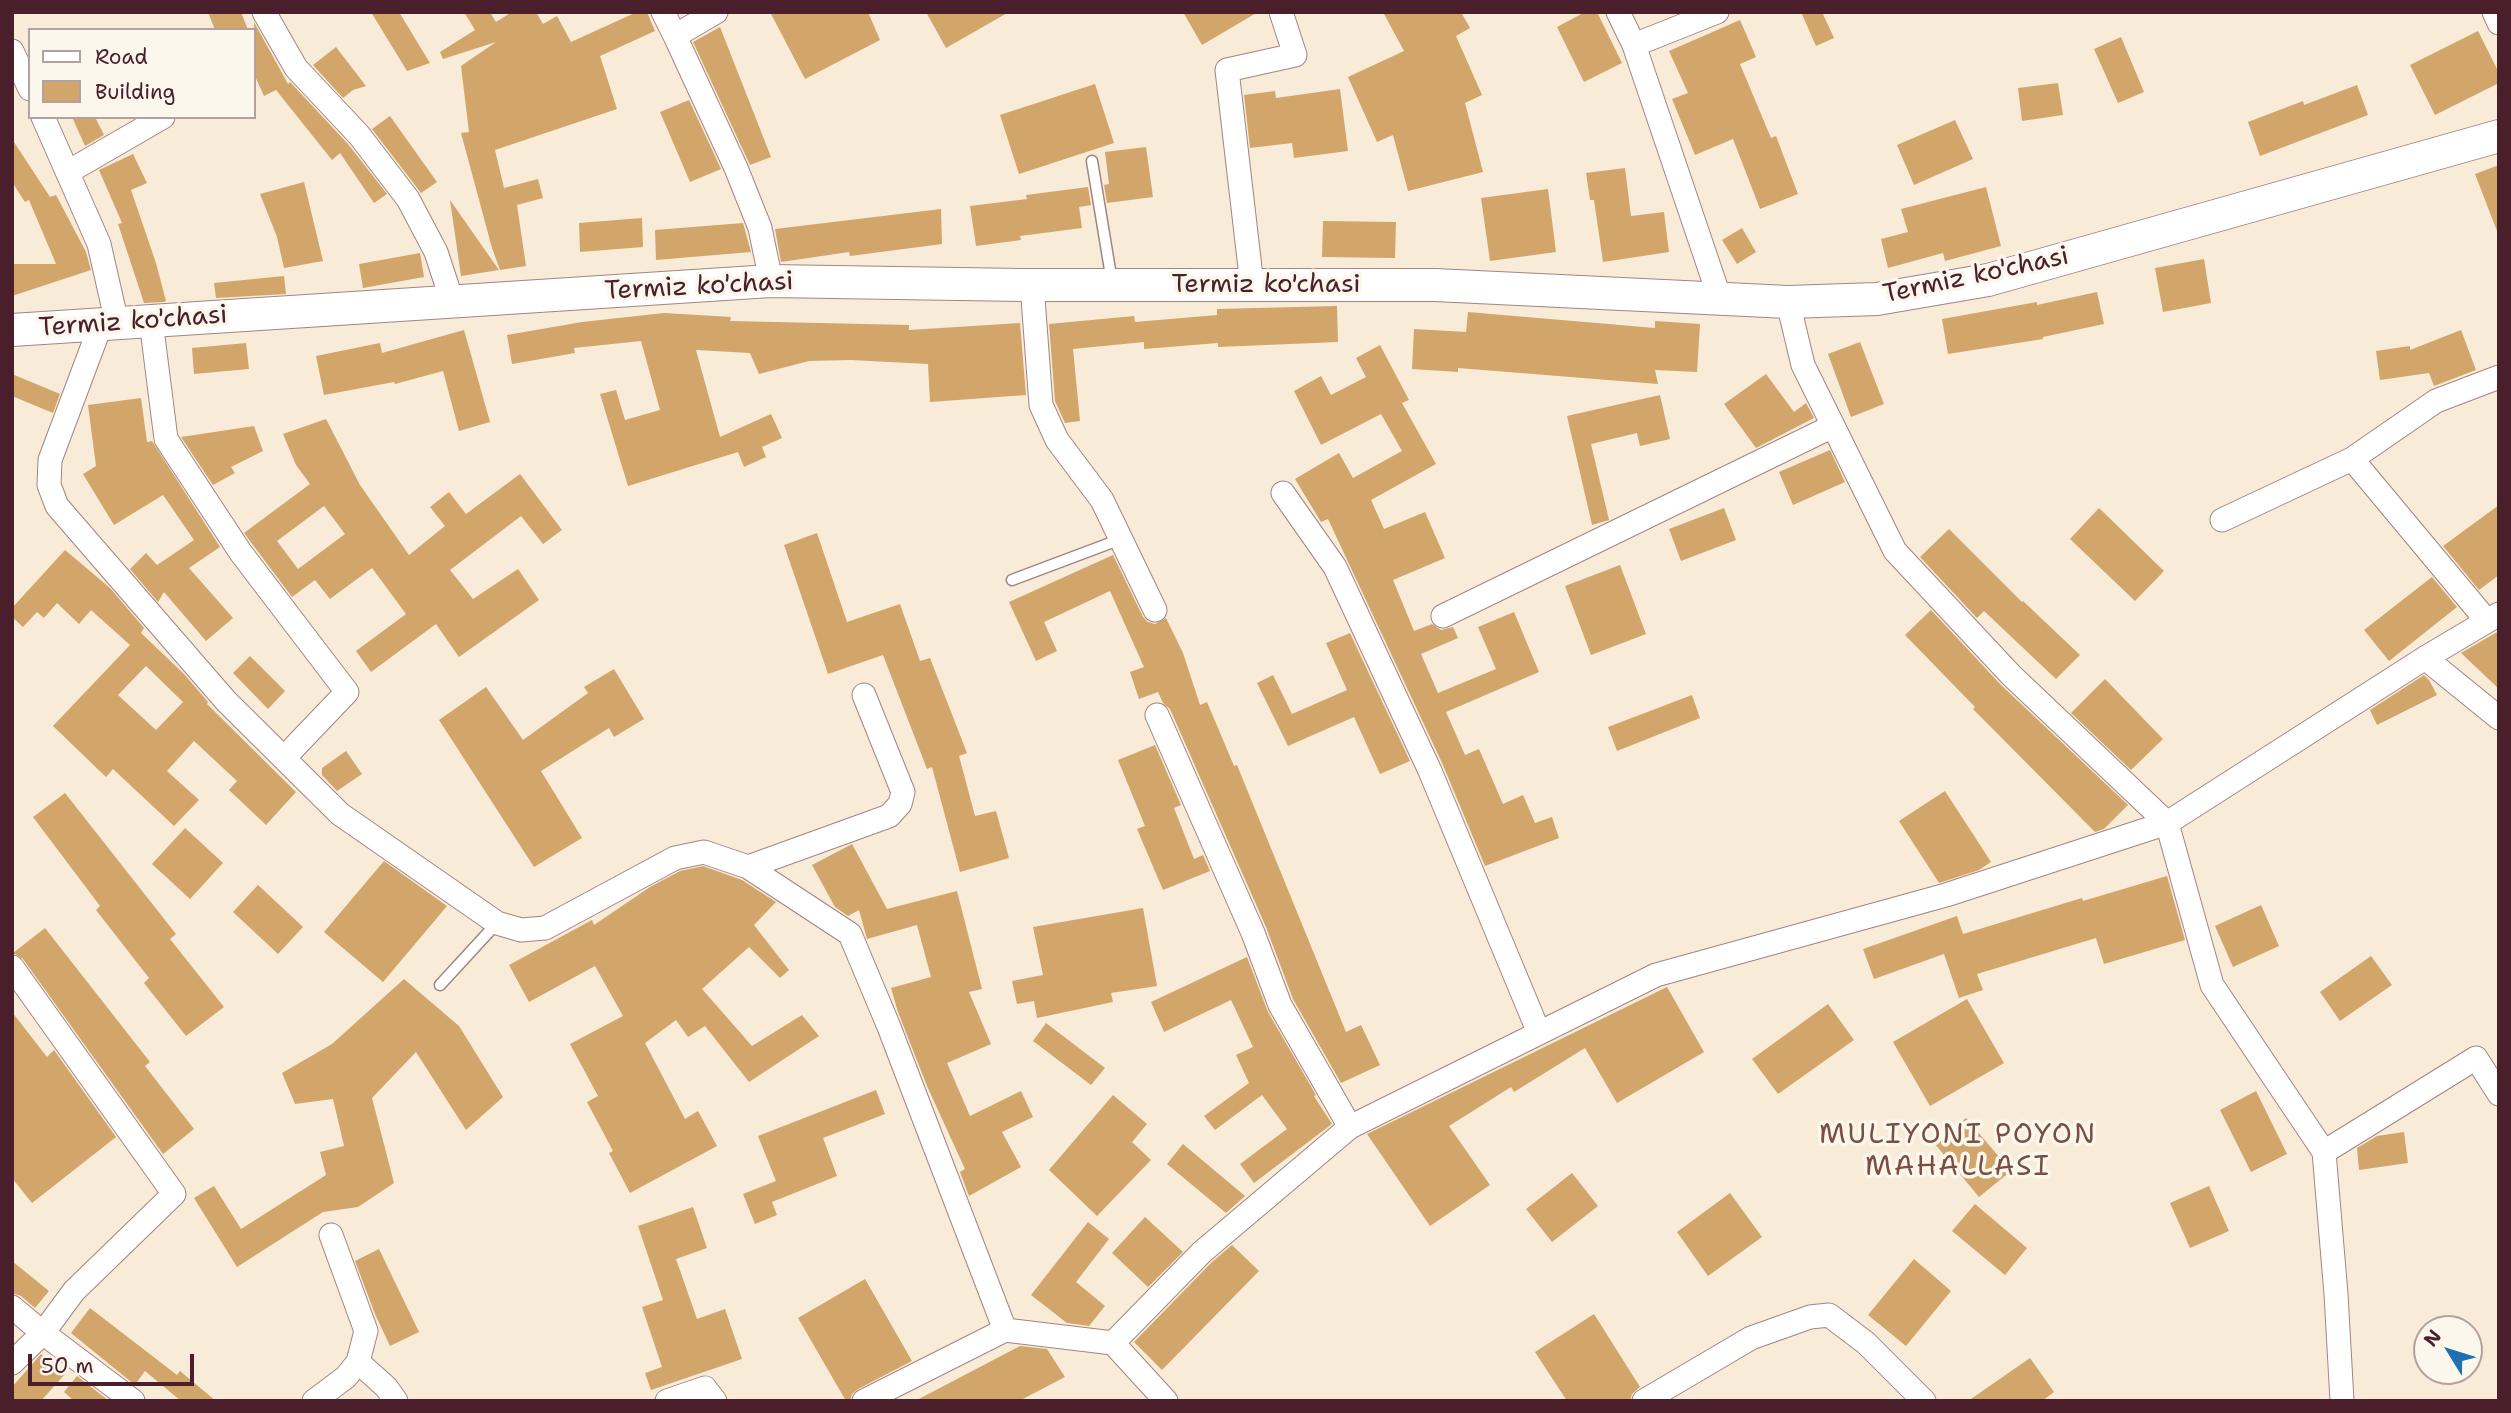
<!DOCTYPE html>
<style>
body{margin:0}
#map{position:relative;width:2511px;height:1413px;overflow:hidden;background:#f8ebd8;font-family:"Shantell Sans",sans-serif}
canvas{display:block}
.frame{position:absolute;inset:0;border:14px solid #4a1f2b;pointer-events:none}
.legend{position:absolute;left:28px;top:28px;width:228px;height:91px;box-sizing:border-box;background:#fbf7ec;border:2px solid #b4a19f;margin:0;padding:9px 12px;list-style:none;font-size:21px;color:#4a1f2b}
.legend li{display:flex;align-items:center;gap:14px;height:35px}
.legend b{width:35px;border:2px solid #b4a19f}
.north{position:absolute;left:2413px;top:1315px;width:70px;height:70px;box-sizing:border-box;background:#fbf7ec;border:2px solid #b4a19f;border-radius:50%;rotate:308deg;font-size:19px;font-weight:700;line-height:28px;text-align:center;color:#4a1f2b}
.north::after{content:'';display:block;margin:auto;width:24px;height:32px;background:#1f6fb2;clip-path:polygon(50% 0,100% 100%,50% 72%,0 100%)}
.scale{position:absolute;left:28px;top:1354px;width:166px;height:32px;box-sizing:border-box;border:4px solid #4a1f2b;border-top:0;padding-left:9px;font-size:21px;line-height:24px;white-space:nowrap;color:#4a1f2b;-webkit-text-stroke:5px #fbf7ec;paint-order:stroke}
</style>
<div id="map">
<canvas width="2511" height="1413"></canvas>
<div class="frame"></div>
<ul class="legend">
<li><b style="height:9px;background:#fff"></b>Road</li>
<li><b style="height:19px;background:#d2a56b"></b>Building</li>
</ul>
<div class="north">N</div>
<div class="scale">50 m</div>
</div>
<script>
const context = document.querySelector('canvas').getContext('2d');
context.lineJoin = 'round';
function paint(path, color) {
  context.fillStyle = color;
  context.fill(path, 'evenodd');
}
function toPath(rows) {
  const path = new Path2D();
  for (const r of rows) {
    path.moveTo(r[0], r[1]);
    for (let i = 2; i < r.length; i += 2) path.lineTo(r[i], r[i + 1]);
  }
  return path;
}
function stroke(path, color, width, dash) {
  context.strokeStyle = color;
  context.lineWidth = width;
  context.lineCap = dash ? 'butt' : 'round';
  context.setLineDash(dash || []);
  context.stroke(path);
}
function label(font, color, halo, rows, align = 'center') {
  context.font = font + ' "Shantell Sans",sans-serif';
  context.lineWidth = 7;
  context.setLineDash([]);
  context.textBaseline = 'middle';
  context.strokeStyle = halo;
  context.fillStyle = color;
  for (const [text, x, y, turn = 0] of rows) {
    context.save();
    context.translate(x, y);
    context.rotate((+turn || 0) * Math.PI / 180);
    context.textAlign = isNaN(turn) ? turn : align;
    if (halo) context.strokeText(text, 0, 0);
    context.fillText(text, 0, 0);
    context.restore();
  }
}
const building = toPath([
 [208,12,241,12,248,30,215,30],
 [371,12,399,12,430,63,407,71],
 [464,12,490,12,496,22,512,12,536,12,543,24,557,16,571,42,637,12,647,12,655,31,600,56,617,109,495,150,504,188,538,179,543,198,517,205,526,266,500,270,492,248,461,133,469,132,461,66,496,42,443,59,440,52,475,30],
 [770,12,868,12,880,40,805,79],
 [926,12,1009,12,946,48],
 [1183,12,1258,12,1202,45],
 [1383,12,1461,12,1470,28,1456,36,1482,95,1465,103,1483,172,1408,191,1393,135,1377,142,1348,77,1404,51],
 [1585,12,1597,12,1622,63,1584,82,1557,27],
 [1801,12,1822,12,1834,38,1816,46],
 [1740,20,1756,57,1740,64,1771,138,1776,136,1798,194,1760,209,1733,139,1695,155,1672,99,1688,93,1669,51],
 [254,22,288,84,290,82,348,144,387,194,374,203,340,153,332,160,276,90,264,96,254,74],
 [720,27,771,157,750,165,693,42],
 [2478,31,2499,73,2499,83,2435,115,2410,65],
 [2121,37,2144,92,2118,103,2094,49],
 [336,47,366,86,353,90,343,98,313,65],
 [2058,83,2063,115,2022,121,2018,88],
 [1095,84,1114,143,1019,174,1000,115],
 [2357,85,2368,115,2260,156,2248,122,2303,101,2304,105],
 [1340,89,1348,151,1294,158,1292,143,1250,148,1244,95,1275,91,1276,98],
 [689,100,721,169,690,182,660,112],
 [390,116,437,182,421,193,372,129],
 [72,117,95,117,104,135,85,146],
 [1955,120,1973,159,1914,185,1897,145],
 [12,139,50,197,56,195,86,252,91,270,12,296,12,264,56,264,29,200,25,202,12,182],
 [1146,147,1153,197,1107,203,1104,185,1109,184,1105,152],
 [133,154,147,183,131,190,156,263,166,301,164,302,144,303,118,224,122,223,99,170],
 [2499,165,2499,231,2497,231,2475,174],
 [1625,168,1631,216,1664,212,1669,252,1603,262,1594,200,1590,200,1586,173],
 [304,182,323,261,284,268,277,237,260,194],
 [1088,187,1091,205,1079,207,1082,228,1020,236,1021,240,976,246,970,206,1027,199,1026,195],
 [1986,187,2001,246,1945,261,1943,253,1888,268,1881,239,1908,232,1901,209],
 [1548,189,1556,252,1490,261,1481,198],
 [450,200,499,270,461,276],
 [941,209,942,244,850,256,849,252,781,262,775,229],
 [642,218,643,247,580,252,579,223],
 [1323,221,1396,222,1395,258,1322,257],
 [743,223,751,252,656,260,655,230],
 [1742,228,1756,252,1737,264,1722,240],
 [420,253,424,277,363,288,359,264],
 [2204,259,2211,303,2163,312,2155,268],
 [284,276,286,294,216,298,214,283],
 [2097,292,2104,324,2043,337,2043,339,1948,354,1942,319,2037,302,2037,305],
 [1337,306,1338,342,1218,347,1218,343,1144,349,1144,342,1073,349,1080,421,1065,423,1055,401,1049,324,1134,316,1135,322,1217,315,1217,309],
 [1468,312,1655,328,1655,321,1700,324,1697,372,1655,370,1658,384,1458,368,1458,372,1412,369,1414,329,1466,332],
 [664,313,731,317,730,321,909,325,909,330,1020,323,1026,395,930,402,928,364,851,360,809,361,759,374,750,353,696,350,720,437,771,414,782,438,762,447,766,457,744,467,738,452,628,486,600,394,616,390,625,420,660,410,641,341,574,348,575,353,512,364,507,335,582,322],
 [464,330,490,422,459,431,443,371,395,384,394,382,324,395,316,356,380,343,382,353],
 [2461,330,2476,370,2434,386,2429,373,2380,380,2376,351,2410,346,2410,350],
 [1860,342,1884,404,1851,417,1828,354],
 [246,343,249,369,194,374,192,348],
 [1380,345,1409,400,1402,403,1436,464,1371,500,1384,529,1425,512,1445,558,1393,580,1414,631,1432,624,1441,630,1453,627,1458,638,1421,654,1438,693,1496,669,1478,627,1514,612,1539,672,1446,712,1465,755,1479,749,1503,804,1523,795,1535,823,1552,817,1559,838,1485,866,1443,765,1328,519,1321,522,1295,479,1339,453,1353,478,1402,451,1381,414,1321,445,1294,391,1321,376,1331,395,1366,377,1356,358],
 [12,374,60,394,53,413,12,396],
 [1766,374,1794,412,1806,403,1814,418,1756,448,1724,404],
 [1660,395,1670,439,1640,446,1637,433,1591,444,1609,520,1592,525,1567,416],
 [141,398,147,442,152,441,220,547,189,568,233,618,206,641,164,592,158,602,130,569,146,553,157,565,194,540,163,495,114,525,83,474,96,466,88,405],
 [326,419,360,485,409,555,445,526,430,507,449,492,466,514,520,474,562,530,543,544,521,516,450,570,473,599,518,569,539,600,459,657,436,624,371,672,356,651,406,614,372,568,330,599,315,580,292,597,244,533,310,484,296,465,283,434],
 [324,506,345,534,298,569,277,541],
 [254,426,263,451,231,467,235,473,213,485,181,437],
 [1830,450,1845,482,1793,505,1779,472],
 [2499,505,2499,575,2479,590,2443,546],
 [1724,508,1736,540,1681,561,1669,529],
 [2099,508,2164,571,2135,601,2070,539],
 [1949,529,2022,602,2023,601,2080,655,2056,679,1984,611,1977,618,1920,557],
 [817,533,847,622,900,604,920,661,930,658,967,753,959,756,975,816,996,811,1009,858,960,872,932,767,927,769,883,655,828,674,784,545],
 [65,550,110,588,144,628,141,633,184,674,208,702,207,704,296,792,266,825,229,790,237,781,194,741,167,771,199,800,174,826,113,769,106,777,53,726,130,645,91,610,79,624,57,603,44,618,37,612,23,627,12,617,12,608],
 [146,666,183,702,156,730,118,695],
 [1113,555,1143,617,1148,622,1155,624,1166,618,1183,653,1200,705,1207,702,1234,766,1237,765,1346,1032,1361,1025,1380,1065,1341,1083,1293,999,1266,927,1170,709,1163,703,1158,692,1139,699,1130,672,1144,667,1110,591,1044,622,1057,651,1036,661,1009,602],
 [1620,565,1646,634,1591,655,1565,586],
 [2432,577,2457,607,2389,661,2364,630],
 [1931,610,2001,685,2128,805,2104,829,2095,832,1973,709,1975,707,1905,635],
 [2499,631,2499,689,2461,653],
 [1350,633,1410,761,1380,774,1354,717,1288,746,1257,683,1273,675,1292,714,1347,690,1326,643],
 [250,656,285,691,268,709,233,673],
 [614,669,644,719,614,737,609,728,541,771,582,838,534,867,439,720,486,687,523,740,588,693,584,687],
 [2424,675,2429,680,2437,695,2377,725,2370,710],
 [2105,679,2163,739,2131,770,2071,713],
 [1692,695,1700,718,1617,751,1608,727],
 [1155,745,1181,805,1174,808,1194,859,1203,855,1210,871,1163,890,1137,829,1145,826,1118,760],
 [346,751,362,774,337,791,322,775,322,768],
 [1945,791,1991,862,1979,870,1939,883,1899,821],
 [65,793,176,934,170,939,224,1007,186,1036,144,983,149,978,96,910,100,906,33,817],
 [185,828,223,863,190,899,152,864],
 [852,844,887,909,957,891,982,989,969,992,991,1044,947,1063,970,1116,1021,1091,1033,1117,1002,1132,1021,1167,969,1196,960,1172,965,1169,927,1086,898,1012,891,988,931,977,917,925,867,939,859,910,848,916,835,907,812,865],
 [384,861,447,906,383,982,324,932],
 [703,866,742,880,776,902,754,925,789,970,780,978,749,947,702,989,752,1046,802,1015,819,1036,749,1082,705,1026,688,1037,676,1020,645,1043,685,1119,698,1111,717,1146,630,1193,609,1153,613,1151,587,1102,598,1096,570,1044,623,1016,595,966,529,1002,509,965,592,920,594,925,650,887,680,871],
 [2167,876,2185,940,2104,964,2096,938,1977,974,1983,990,1959,998,1944,954,1874,979,1863,949,1957,916,1963,934,2082,898,2083,901],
 [258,885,303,927,278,954,233,912],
 [2261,905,2279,946,2233,967,2215,926],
 [1143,908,1157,986,1111,993,1113,1002,1037,1018,1034,1001,1017,1004,1012,981,1043,975,1033,927],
 [45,928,150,1062,145,1066,194,1129,163,1154,23,959,13,953],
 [2371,956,2392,985,2340,1021,2320,992],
 [1247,957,1268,1012,1316,1095,1314,1096,1332,1124,1254,1183,1240,1164,1287,1129,1262,1095,1215,1130,1204,1116,1249,1083,1236,1055,1253,1047,1231,1000,1164,1032,1151,1002],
 [404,979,459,1026,503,1097,466,1130,416,1052,372,1098,394,1183,358,1207,323,1212,237,1267,194,1198,214,1186,241,1229,326,1175,320,1152,344,1146,333,1099,295,1104,282,1073,332,1044],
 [1667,987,1704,1052,1617,1103,1585,1048,1514,1092,1511,1087,1449,1126,1490,1185,1430,1226,1367,1134],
 [1967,999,2004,1063,1930,1106,1893,1042],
 [1828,1004,1854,1040,1778,1094,1752,1059],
 [12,1012,47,1057,54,1050,116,1137,32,1203,12,1178],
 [1046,1023,1105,1068,1091,1085,1033,1041],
 [876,1090,885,1114,823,1138,837,1176,772,1202,777,1215,755,1224,743,1194,776,1181,758,1136],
 [2256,1091,2287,1154,2251,1172,2220,1110],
 [1113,1095,1147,1124,1132,1142,1151,1160,1097,1216,1049,1170],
 [1966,1118,2011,1171,1979,1197,1935,1144],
 [2404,1132,2408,1163,2359,1170,2357,1148,2377,1136],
 [1183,1144,1245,1196,1226,1213,1167,1164],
 [1572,1173,1598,1206,1552,1242,1526,1209],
 [2209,1186,2229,1231,2190,1248,2170,1203],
 [1730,1193,1762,1237,1708,1276,1677,1232],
 [1975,1204,2027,1248,2005,1275,1952,1231],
 [693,1207,707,1248,676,1259,697,1319,725,1309,742,1359,651,1390,645,1373,662,1367,642,1307,663,1300,638,1226],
 [1145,1217,1183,1252,1148,1287,1112,1253],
 [1088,1222,1109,1239,1076,1282,1105,1306,1089,1326,1067,1323,1031,1295],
 [1232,1245,1259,1271,1162,1370,1134,1342,1212,1262],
 [379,1249,419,1332,390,1346,375,1314,355,1261],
 [1914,1259,1951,1291,1906,1346,1868,1315],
 [12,1261,49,1291,35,1308,21,1296,12,1293],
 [865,1279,912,1361,858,1389,852,1394,850,1401,846,1401,798,1318],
 [90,1308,177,1375,180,1371,216,1401,181,1401,145,1371,135,1385,71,1333],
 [1594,1314,1640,1387,1632,1394,1630,1401,1567,1401,1535,1352],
 [1020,1346,1047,1349,1065,1377,1019,1401,915,1401],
 [41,1354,65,1374,41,1401,12,1401,12,1387],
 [2030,1358,2054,1392,2042,1401,1968,1401],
 [77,1376,109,1401,74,1401,64,1392]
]);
const lane = toPath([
 [1092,161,1112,282],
 [1012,580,1121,539],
 [440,985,497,923]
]);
const street = toPath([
 [264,12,296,68,359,135,408,199,436,252,452,301],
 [663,12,675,36],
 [716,12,675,36,736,168,760,228,771,281],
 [1618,12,1634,45,1720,299],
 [2494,12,2499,23],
 [1634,45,1717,12],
 [12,51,30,89],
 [43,117,99,244,117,323],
 [68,172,163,117],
 [1032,285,1041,405,1057,440,1102,500,1155,610],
 [1252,285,1227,70,1295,55,1281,12],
 [1788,302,1803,365,1895,551,2011,675,2167,823,2212,985,2324,1152,2336,1294,2342,1401],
 [151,321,166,439,241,553,347,692,284,758],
 [101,324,50,460,49,485,57,506,226,701,340,814,497,923,521,930,545,928,675,858,704,852,748,867,889,816,900,804,903,792,864,695],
 [2352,459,2436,401,2499,377],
 [1283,493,1335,567,1430,771,1539,1033],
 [2222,520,2352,459,2487,621],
 [1443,616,1833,426],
 [2425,658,2499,718],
 [1157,715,1253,933,1280,1005,1350,1127,1656,975,1946,895,2167,823,2425,658,2499,614],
 [748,867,850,934,889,1027,1005,1330],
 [12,967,174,1194,74,1291,43,1333,12,1307],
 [2324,1152,2476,1058,2499,1094],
 [358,1362,386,1387,396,1401],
 [12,1363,43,1333,133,1401],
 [314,1401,346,1377,358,1362,366,1331,331,1235],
 [667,1401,705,1388,715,1401],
 [864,1401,1005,1330,1113,1343],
 [1166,1401,1113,1343,1202,1252,1350,1127],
 [1644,1401,1751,1338,1810,1317,1829,1315,1866,1343,1924,1401]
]);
const secondary = toPath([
 [12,330,771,281,1022,285,1435,285,1788,302,1877,299,1988,280,2499,136]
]);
const streetNames = [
 ["Termiz ko'chasi",1976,276,-12],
 ["Termiz ko'chasi",1266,285],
 ["Termiz ko'chasi",699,287,-3],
 ["Termiz ko'chasi",133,322,-4]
];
const neighbourhoodNames = [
 ["MULIYONI POYON",1958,1136],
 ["MAHALLASI",1958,1168]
];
paint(building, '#d2a56b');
stroke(lane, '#a18582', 13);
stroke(street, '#a18582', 25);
stroke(secondary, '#a18582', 34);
stroke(lane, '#fff', 10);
stroke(street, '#fff', 23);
stroke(secondary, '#fff', 32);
label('26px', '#4a1f2b', '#fbf7ec', streetNames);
context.letterSpacing = '2px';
label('28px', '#7a4e41', '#fbf7ec', neighbourhoodNames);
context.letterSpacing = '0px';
</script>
